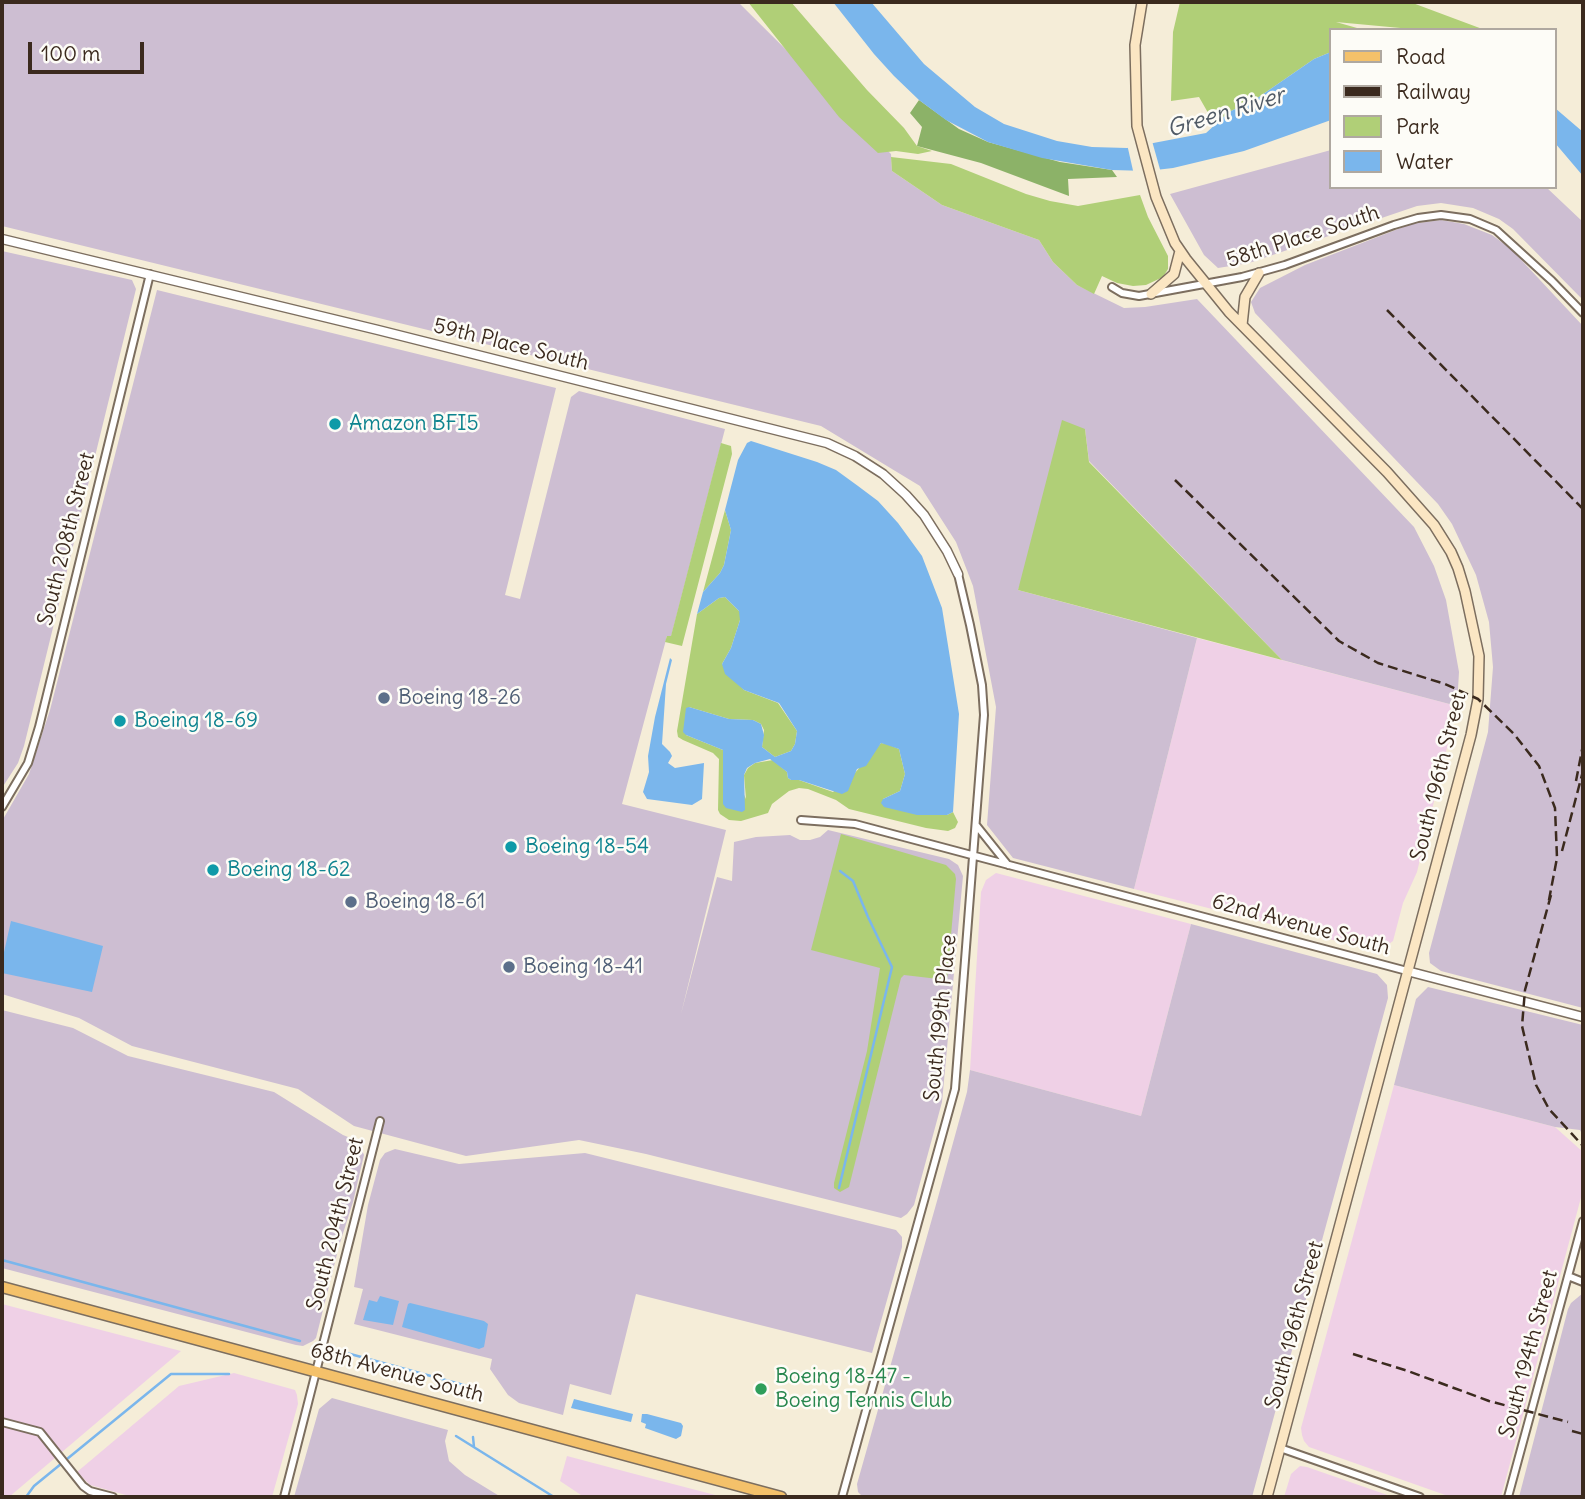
<!DOCTYPE html>
<style>
body{margin:0}
#map{position:relative;width:1585px;height:1499px;overflow:hidden;background:#f5edd8;font-family:Delius,sans-serif}
canvas{display:block}
.frame{position:absolute;inset:0;border:4px solid #3b2a1e;pointer-events:none}
.legend{position:absolute;left:1329px;top:28px;width:228px;height:161px;box-sizing:border-box;background:#fdfcf7;border:2px solid #afa8a0;margin:0;padding:9px 12px;list-style:none;font-size:21px;color:#3b2a1e}
.legend li{display:flex;align-items:center;gap:14px;height:35px}
.legend b{width:35px;border:2px solid #afa8a0}
.scale{position:absolute;left:28px;top:42px;width:116px;height:32px;box-sizing:border-box;border:4px solid #3b2a1e;border-top:0;padding-left:9px;font-size:21px;line-height:24px;white-space:nowrap;color:#3b2a1e;-webkit-text-stroke:5px #fdfcf7;paint-order:stroke}
</style>
<div id="map">
<canvas width="1585" height="1499"></canvas>
<div class="frame"></div>
<ul class="legend">
<li><b style="height:9px;background:#f4c16a"></b>Road</li>
<li><b style="height:9px;background:#3b2a1e"></b>Railway</li>
<li><b style="height:19px;background:#b0cf77"></b>Park</li>
<li><b style="height:19px;background:#7ab6ec"></b>Water</li>
</ul>
<div class="scale">100 m</div>
</div>
<script>
const context = document.querySelector('canvas').getContext('2d');
context.lineJoin = 'round';
function paint(path, color) {
  context.fillStyle = color;
  context.fill(path, 'evenodd');
}
function toPath(rows) {
  const path = new Path2D();
  for (const r of rows) {
    path.moveTo(r[0], r[1]);
    for (let i = 2; i < r.length; i += 2) path.lineTo(r[i], r[i + 1]);
  }
  return path;
}
function stroke(path, color, width, dash) {
  context.strokeStyle = color;
  context.lineWidth = width;
  context.lineCap = dash ? 'butt' : 'round';
  context.setLineDash(dash || []);
  context.stroke(path);
}
function label(font, color, halo, rows, align = 'center') {
  context.font = font + ' Delius,sans-serif';
  context.lineWidth = 5;
  context.setLineDash([]);
  context.textBaseline = 'middle';
  context.strokeStyle = halo;
  context.fillStyle = color;
  for (const [text, x, y, turn = 0] of rows) {
    context.save();
    context.translate(x, y);
    context.rotate((+turn || 0) * Math.PI / 180);
    context.textAlign = isNaN(turn) ? turn : align;
    if (halo) context.strokeText(text, 0, 0);
    context.fillText(text, 0, 0);
    context.restore();
  }
}
const built = toPath([
 [1197,638,1457,706,1417,872,1403,903,1393,941,1386,946,1372,950,1134,889],
 [996,873,1191,924,1141,1116,970,1070,981,892,986,880],
 [1394,1085,1555,1127,1583,1152,1583,1190,1501,1497,1451,1497,1309,1447,1304,1441,1302,1435,1301,1428],
 [2,1304,181,1351,9,1497,2,1497],
 [234,1373,295,1390,297,1395,298,1404,272,1497,133,1497,90,1485,77,1472,179,1386],
 [567,1456,646,1477,723,1497,584,1497,560,1481],
 [1300,1466,1307,1467,1393,1497,1284,1497,1291,1474]
]);
const industrial = toPath([
 [2,2,738,2,891,154,892,171,942,205,1039,240,1053,262,1077,285,1124,308,1145,307,1197,299,1414,527,1434,566,1446,600,1459,672,1457,706,1282,660,1089,461,1085,429,1018,590,1197,638,1134,889,1013,858,987,825,996,707,973,586,956,542,920,486,821,426,2,226],
 [1331,150,1331,187,1546,187,1583,222,1583,300,1513,229,1499,219,1473,208,1441,203,1417,206,1249,263,1218,268,1204,255,1170,194],
 [1441,220,1464,224,1492,235,1511,249,1583,326,1583,1008,1441,971,1430,963,1429,953,1488,732,1493,667,1489,622,1476,575,1452,524,1438,504,1255,313,1251,302,1260,288,1305,265,1411,224],
 [2,251,132,280,136,289,24,746,18,763,2,788],
 [157,290,556,388,505,595,520,599,571,397,579,391,725,429,671,637,667,636,622,804,726,830,681,1014,717,877,732,881,734,842,756,837,790,835,800,840,810,840,820,837,828,830,949,859,958,865,963,876,942,1102,914,1205,907,1214,901,1218,646,1154,579,1140,466,1156,354,1126,298,1089,132,1046,79,1018,2,994,2,821,29,774,50,710],
 [1191,924,1377,974,1387,985,1388,998,1252,1497,863,1497,858,1492,857,1484,937,1201,967,1092,970,1070,1141,1116],
 [1428,987,1583,1025,1583,1136,1580,1130,1555,1127,1394,1085,1416,999],
 [2,1010,73,1028,128,1056,274,1092,343,1135,358,1141,364,1155,353,1202,339,1246,316,1338,313,1341,303,1346,296,1345,2,1268],
 [395,1149,459,1164,585,1153,896,1230,902,1237,902,1247,872,1353,636,1294,611,1395,570,1384,563,1415,519,1403,508,1395,490,1369,492,1359,354,1324,363,1289,354,1287,368,1205,380,1160,385,1153],
 [1583,1293,1583,1497,1519,1497,1568,1309,1571,1303],
 [332,1398,448,1430,445,1441,449,1461,465,1475,501,1497,294,1497,319,1409]
]);
const green = toPath([
 [748,2,791,2,867,90,904,128,917,146,932,151,918,154,896,151,878,153,839,117],
 [1180,2,1410,2,1485,30,1422,30,1336,22,1364,30,1331,30,1331,52,1314,59,1256,99,1229,112,1215,125,1199,97,1171,101,1173,32],
 [891,157,951,164,1026,194,1050,201,1078,206,1140,195,1148,217,1168,256,1168,269,1163,277,1146,285,1133,286,1117,283,1102,276,1094,294,1077,285,1053,262,1039,240,942,205,892,171],
 [1062,420,1085,429,1089,462,1282,660,1018,590],
 [721,443,731,446,732,454,682,646,665,642,667,636,671,636],
 [725,510,731,530,724,565,720,573,703,592],
 [725,597,740,612,740,620,731,648,722,664,744,690,778,703,797,731,795,744,791,751,775,757,762,747,764,730,761,724,753,720,729,719,689,707,686,735,723,750,746,799,744,775,748,768,755,763,773,760,787,772,788,778,791,780,799,780,833,792,854,774,881,743,887,744,899,749,905,774,900,791,883,799,947,815,953,812,958,822,955,828,948,831,926,828,849,809,836,800,808,789,799,788,789,791,772,804,768,813,741,821,729,820,720,814,718,810,719,759,713,753,683,740,678,737,677,731,697,614,719,598],
 [841,834,946,865,955,874,956,879,947,980,904,975,901,978,849,1187,840,1192,834,1188,834,1183,867,1051,880,968,811,950]
]);
const forest = toPath([
 [919,100,959,129,988,142,1060,162,1112,170,1117,177,1068,179,1069,196,981,163,917,146,922,127,910,113]
]);
const water = toPath([
 [833,2,871,2,924,64,975,107,1004,124,1057,141,1092,147,1127,148,1206,133,1229,112,1256,99,1314,59,1331,52,1331,120,1244,151,1173,168,1147,171,1112,170,1042,158,988,142,946,120,919,100,894,76,874,54],
 [1555,108,1583,132,1583,176,1555,143],
 [751,441,817,462,836,470,858,486,878,501,898,523,922,556,942,608,959,714,953,812,947,815,917,815,884,807,881,803,883,799,900,791,905,774,899,749,881,743,866,766,857,769,848,791,842,794,799,780,791,780,788,778,787,772,770,759,755,763,747,768,744,775,745,810,742,812,726,808,723,804,723,750,686,735,683,732,686,708,689,707,729,719,753,720,761,724,764,735,762,747,775,757,791,751,795,744,797,731,779,703,744,690,725,674,722,664,731,648,740,620,739,611,725,597,719,598,697,614,703,592,720,573,724,565,731,530,725,510,738,460,747,443],
 [670,658,672,660,666,684,662,744,670,752,672,756,668,763,675,768,704,763,702,799,692,805,647,799,643,792,649,772,648,756,655,717],
 [11,921,103,946,92,992,2,973,2,961],
 [380,1296,399,1301,393,1325,363,1320,369,1300,377,1302],
 [410,1303,484,1321,488,1324,484,1347,479,1349,402,1327,408,1304],
 [574,1399,633,1414,631,1422,571,1408],
 [642,1414,647,1414,681,1423,683,1426,681,1436,676,1439,645,1428,646,1424,641,1422]
]);
const pier = toPath([
 [1152,141,1161,173,1134,175,1127,144]
]);
const stream = toPath([
 [839,1188,892,967,868,917,853,881,840,871],
 [2,1260,300,1341],
 [343,1352,471,1387],
 [456,1436,554,1497],
 [473,1437,474,1447],
 [26,1497,34,1486,171,1374,229,1374]
]);
const minor = toPath([
 [1112,287,1122,293,1139,296,1242,277,1285,265,1394,225,1418,218,1441,215,1470,219,1496,230,1552,281,1583,313],
 [2,807,28,763,39,727,150,274],
 [801,820,855,824,1407,971],
 [976,825,1008,865],
 [1568,1276,1583,1282],
 [2,1422,40,1432,83,1486,90,1491,113,1497],
 [1280,1448,1420,1497],
 [284,1497,380,1121],
 [842,1497,955,1089,984,715,982,685,970,625,958,574],
 [1508,1497,1583,1221]
]);
const tertiary = toPath([
 [2,239,378,330,827,443,855,456,883,474,906,495,924,515,947,551,958,574],
 [1407,971,1583,1017]
]);
const secondary = toPath([
 [1142,2,1135,45,1137,126,1156,197,1175,243,1186,259,1229,312,1387,472,1434,525,1451,552,1458,568,1465,591,1479,656,1478,699,1471,735,1267,1497],
 [1151,294,1174,274,1180,251],
 [1242,325,1245,297,1259,273]
]);
const primary = toPath([
 [2,1287,781,1497]
]);
const rail = toPath([
 [1387,310,1583,509],
 [1175,480,1339,641,1378,663,1445,684,1478,699,1514,734,1539,766,1555,808,1557,858,1548,905],
 [1576,781,1583,745],
 [1562,851,1583,771],
 [1551,895,1525,990,1522,1026,1536,1085,1549,1109,1583,1146],
 [1353,1354,1408,1371,1489,1401,1568,1422],
 [1572,1431,1583,1434]
]);
const markers = [
 [335,424,7,"#0f9aa8"],
 [384,698,7,"#5c6f8a"],
 [120,721,7,"#0f9aa8"],
 [511,847,7,"#0f9aa8"],
 [213,870,7,"#0f9aa8"],
 [351,902,7,"#5c6f8a"],
 [509,967,7,"#5c6f8a"],
 [761,1389,7,"#2e9e5b"]
];
const streetNames = [
 ["58th Place South",1303,237,-18],
 ["59th Place South",511,345,14],
 ["South 208th Street",67,539,-76],
 ["South 196th Street",1439,777,-76],
 ["62nd Avenue South",1301,925,15],
 ["South 199th Place",941,1018,-84],
 ["South 204th Street",336,1224,-76],
 ["South 196th Street",1295,1325,-75],
 ["South 194th Street",1529,1354,-75],
 ["68th Avenue South",397,1373,15]
];
const cultureNames = [
 ["Amazon BFI5",349,424],
 ["Boeing 18-69",134,721],
 ["Boeing 18-54",525,847],
 ["Boeing 18-62",227,870]
];
const serviceNames = [
 ["Boeing 18-26",398,698],
 ["Boeing 18-61",365,902],
 ["Boeing 18-41",523,967]
];
const leisureNames = [
 ["Boeing 18-47 -",775,1377],
 ["Boeing Tennis Club",775,1401]
];
const waterNames = [
 ["Green River",1226,113,-17]
];
paint(built, '#efd0e6');
paint(industrial, '#cdbed2');
paint(green, '#b0cf77');
paint(forest, '#8cb268');
paint(water, '#7ab6ec');
paint(pier, '#f5edd8');
stroke(stream, '#7ab6ec', 2.5);
stroke(minor, '#7c6e5f', 10);
stroke(tertiary, '#7c6e5f', 11);
stroke(secondary, '#7c6e5f', 12);
stroke(primary, '#7c6e5f', 13);
stroke(minor, '#fff', 6);
stroke(tertiary, '#fff', 8);
stroke(secondary, '#fbe6c3', 9);
stroke(primary, '#f4c16a', 10);
stroke(rail, '#3b2a1e', 2.5, [10, 5]);
for (const [x, y, r, color] of markers) {
  const dot = new Path2D();
  dot.arc(x, y, r, 0, 2 * Math.PI);
  context.fillStyle = color;
  context.fill(dot);
  stroke(dot, '#fdfcf7', 2.5);
}
label('21px', '#3b2a1e', '#fdfcf7', streetNames);
label('21px', '#0d838f', '#fdfcf7', cultureNames, 'left');
label('21px', '#4e5e75', '#fdfcf7', serviceNames, 'left');
label('21px', '#27864d', '#fdfcf7', leisureNames, 'left');
label('italic 23px', '#515b66', '#fdfcf7', waterNames);
</script>
